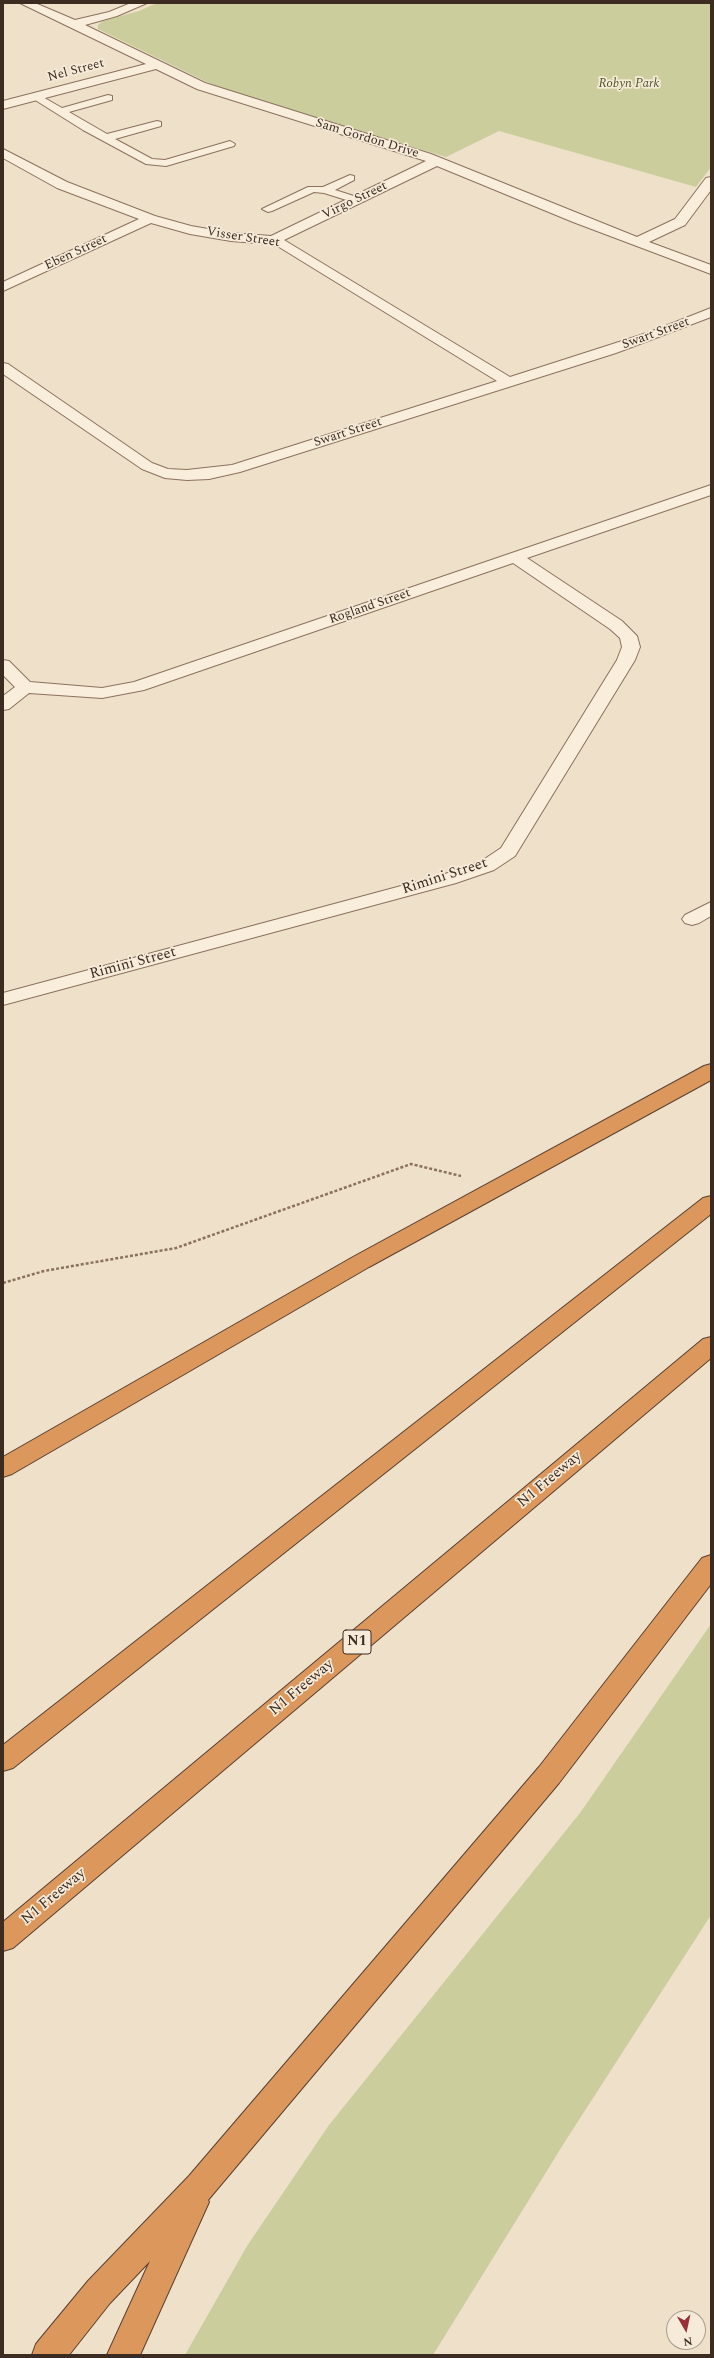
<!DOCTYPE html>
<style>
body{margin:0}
#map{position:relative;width:714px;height:2358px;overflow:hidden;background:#eee0c9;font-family:Spectral,serif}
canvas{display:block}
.frame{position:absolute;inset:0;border:4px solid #3b2b21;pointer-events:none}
.north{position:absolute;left:666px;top:2310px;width:40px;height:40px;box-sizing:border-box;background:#f6ead8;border:1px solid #ab9e8f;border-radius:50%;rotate:171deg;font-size:11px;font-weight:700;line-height:16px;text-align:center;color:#3b2b21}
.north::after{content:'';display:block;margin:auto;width:14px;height:18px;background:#992e39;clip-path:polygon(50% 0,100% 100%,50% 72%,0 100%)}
</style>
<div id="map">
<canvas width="714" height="2358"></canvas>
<div class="frame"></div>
<div class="north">N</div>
</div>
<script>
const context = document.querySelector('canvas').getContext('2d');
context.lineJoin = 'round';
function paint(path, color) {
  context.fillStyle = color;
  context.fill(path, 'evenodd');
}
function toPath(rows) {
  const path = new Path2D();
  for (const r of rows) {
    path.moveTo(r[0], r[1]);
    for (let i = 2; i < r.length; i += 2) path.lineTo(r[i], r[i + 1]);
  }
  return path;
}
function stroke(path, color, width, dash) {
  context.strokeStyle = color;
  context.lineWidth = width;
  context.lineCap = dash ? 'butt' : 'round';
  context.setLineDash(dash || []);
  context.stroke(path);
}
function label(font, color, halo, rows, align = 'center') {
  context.font = font + ' Spectral,serif';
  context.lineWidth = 3.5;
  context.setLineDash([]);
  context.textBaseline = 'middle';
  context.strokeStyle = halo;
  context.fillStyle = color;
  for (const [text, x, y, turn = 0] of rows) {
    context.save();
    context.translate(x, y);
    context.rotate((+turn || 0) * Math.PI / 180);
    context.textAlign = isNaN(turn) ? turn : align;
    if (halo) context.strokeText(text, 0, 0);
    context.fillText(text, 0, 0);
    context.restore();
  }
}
const green = toPath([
 [157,3,711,3,711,167,696,187,499,131,446,157,233,92,209,83,98,29,98,25,103,21,139,11],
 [711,1624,711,1915,566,2140,433,2355,185,2355,247,2246,329,2125,580,1813]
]);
const path = toPath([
 [3,1283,44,1271,176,1248,411,1164,461,1176]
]);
const service = toPath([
 [36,93,62,108,108,95,112,96,112,100,69,112,107,134,157,121,161,122,161,126,115,139,152,159,165,160,230,141,235,144,234,146,166,166,146,164,83,130,32,98,31,96,36,93],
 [350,175,354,176,354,180,335,190,360,198,362,200,360,202,356,203,324,193,314,192,272,211,268,212,262,209,308,187,323,187,350,175]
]);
const minor = toPath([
 [20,3,35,3,75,20,109,12,131,3,147,3,117,16,85,25,205,83,431,154,637,237,675,219,706,178,711,177,711,190,685,225,649,242,711,265,711,274,573,222,437,166,284,240,510,377,650,332,711,308,711,317,616,353,240,472,209,479,187,480,165,478,142,469,3,374,3,363,8,364,152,463,168,469,187,470,232,465,497,381,279,247,271,244,231,241,190,234,151,223,3,291,3,282,139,219,57,188,3,158,3,149,67,182,155,216,191,226,231,233,271,236,426,161,197,89,156,69,3,109,3,101,146,64,20,3],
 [711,485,711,495,527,558,622,621,637,636,640,647,635,660,515,856,494,870,456,883,3,1005,3,993,442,875,480,862,501,848,617,660,622,647,620,638,610,629,513,563,144,690,102,698,29,693,9,709,3,710,3,696,15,687,3,675,3,660,9,661,30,682,102,688,134,682,711,485],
 [711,902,711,916,699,923,692,925,685,923,682,919,685,915,711,902]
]);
const motorway = toPath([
 [711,1064,711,1080,369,1267,12,1474,3,1477,3,1457,353,1257,704,1066,711,1064],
 [711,1196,711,1214,13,1768,3,1771,3,1745,703,1198,711,1196],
 [711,1337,711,1358,13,1948,3,1951,3,1922,703,1339,711,1337],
 [711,1555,711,1584,559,1783,208,2200,209,2202,140,2355,107,2355,150,2261,110,2303,69,2355,32,2355,36,2344,88,2281,189,2176,539,1767,702,1558,711,1555]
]);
const farStreetnames = [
 ["Nel Street",76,71,-15],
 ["Sam Gordon Drive",367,139,17],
 ["Virgo Street",355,201,-26],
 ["Visser Street",243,238,9],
 ["Eben Street",76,253,-25],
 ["Swart Street",656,334,-20],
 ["Swart Street",348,433,-18],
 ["Rogland Street",370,607,-19]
];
const farParknames = [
 ["Robyn Park",629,84]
];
const shields = [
 [357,1642,28]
];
const shieldNames = [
 ["N1",357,1642]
];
const streetNames = [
 ["Rimini Street",445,877,-18],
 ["Rimini Street",133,964,-15],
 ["N1 Freeway",550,1480,-40],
 ["N1 Freeway",302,1688,-40],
 ["N1 Freeway",54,1897,-40]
];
paint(green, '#cccd9c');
stroke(service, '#8b715d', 2);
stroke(minor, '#8b715d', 2);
stroke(motorway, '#594031', 2);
stroke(path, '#8b715d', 2.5, [3, 2]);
paint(service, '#f9eedc');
paint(minor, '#f9eedc');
paint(motorway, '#db975c');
label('13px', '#3b2b21', '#f6ead8', farStreetnames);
label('italic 13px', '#505728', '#f6ead8', farParknames);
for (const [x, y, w] of shields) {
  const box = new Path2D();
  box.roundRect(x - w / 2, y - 12, w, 24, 3);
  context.fillStyle = '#f6ead8';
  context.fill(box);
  stroke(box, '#3b2b21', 1);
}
label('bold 14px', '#3b2b21', null, shieldNames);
label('15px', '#3b2b21', '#f6ead8', streetNames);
</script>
